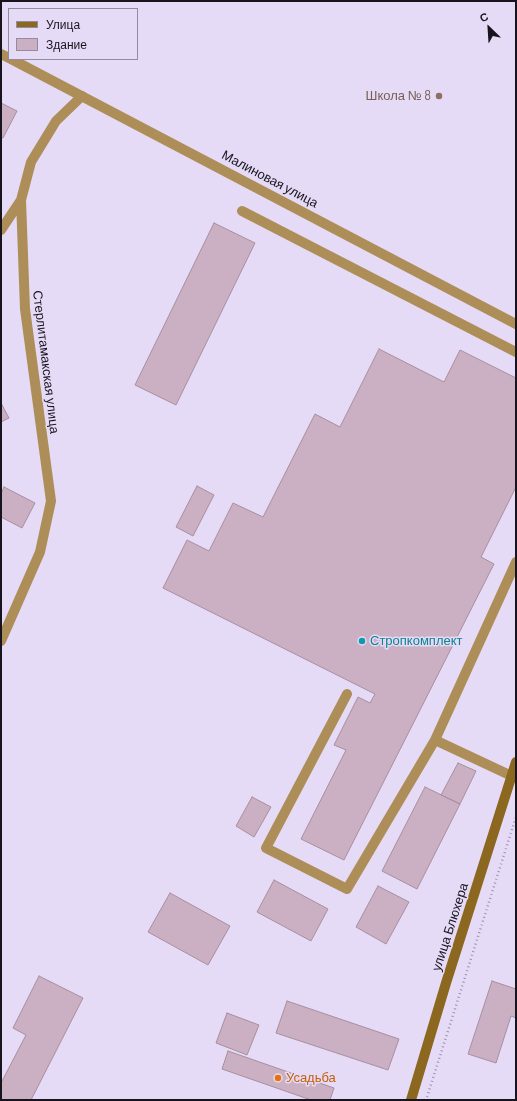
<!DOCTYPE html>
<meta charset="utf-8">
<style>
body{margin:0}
#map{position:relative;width:517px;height:1101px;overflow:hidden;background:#e6dbf7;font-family:Barlow,sans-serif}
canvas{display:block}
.frame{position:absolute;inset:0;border:2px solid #18141e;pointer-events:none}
.legend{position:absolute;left:8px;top:8px;width:130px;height:52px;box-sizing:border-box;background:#e6dbf7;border:1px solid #948ba0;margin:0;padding:5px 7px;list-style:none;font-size:12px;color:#18141e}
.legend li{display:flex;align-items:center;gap:8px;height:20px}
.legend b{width:20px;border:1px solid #948ba0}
.north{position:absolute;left:469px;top:8px;width:40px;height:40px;-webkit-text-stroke:3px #e6dbf7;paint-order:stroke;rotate:335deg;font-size:11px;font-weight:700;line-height:16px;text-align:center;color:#18141e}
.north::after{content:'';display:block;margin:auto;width:14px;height:18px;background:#18141e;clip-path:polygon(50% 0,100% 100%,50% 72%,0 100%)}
</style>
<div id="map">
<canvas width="517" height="1101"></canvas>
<div class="frame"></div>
<ul class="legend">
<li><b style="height:5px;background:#8c671f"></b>Улица</li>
<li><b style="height:11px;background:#cab0c2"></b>Здание</li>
</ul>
<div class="north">С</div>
</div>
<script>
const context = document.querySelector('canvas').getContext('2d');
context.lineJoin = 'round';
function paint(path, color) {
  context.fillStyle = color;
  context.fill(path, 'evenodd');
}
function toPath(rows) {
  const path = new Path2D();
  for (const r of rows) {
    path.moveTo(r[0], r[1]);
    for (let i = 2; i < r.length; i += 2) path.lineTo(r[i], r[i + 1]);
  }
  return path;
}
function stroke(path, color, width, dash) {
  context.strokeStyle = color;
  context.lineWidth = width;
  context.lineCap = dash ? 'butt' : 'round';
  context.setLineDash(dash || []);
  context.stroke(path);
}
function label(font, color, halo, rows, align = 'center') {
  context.font = font + ' Barlow,sans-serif';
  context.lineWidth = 3;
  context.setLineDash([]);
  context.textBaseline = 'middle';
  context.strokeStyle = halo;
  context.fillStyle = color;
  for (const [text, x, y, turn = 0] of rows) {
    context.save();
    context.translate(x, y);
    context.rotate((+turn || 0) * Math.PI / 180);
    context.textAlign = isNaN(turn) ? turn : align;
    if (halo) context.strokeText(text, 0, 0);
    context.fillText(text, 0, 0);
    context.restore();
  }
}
const building = toPath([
 [1,103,17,111,3,138,1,137,1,103],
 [214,223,255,243,176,405,135,385,214,223],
 [379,349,444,382,460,350,516,378,516,487,481,557,494,564,344,860,301,839,346,750,334,745,358,697,370,703,375,694,163,588,187,540,209,551,233,503,263,517,315,414,340,427,379,349],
 [1,403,9,418,1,422,1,403],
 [197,486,214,495,193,536,176,527,197,486],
 [4,487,35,503,22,528,1,517,1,494,4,487],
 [458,763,476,771,460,804,441,795,458,763],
 [425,787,460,804,417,889,382,871,425,787],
 [252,797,271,807,254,837,236,826,252,797],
 [274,880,328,909,311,941,257,912,274,880],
 [378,886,409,902,386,944,356,927,378,886],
 [170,893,230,926,208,965,148,932,170,893],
 [39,976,83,998,31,1100,1,1100,1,1083,26,1035,13,1028,39,976],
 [492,981,516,989,516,1018,511,1016,496,1063,468,1054,492,981],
 [287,1001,399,1039,388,1070,276,1033,287,1001],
 [227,1013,259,1025,247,1055,216,1043,227,1013],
 [228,1051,334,1088,330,1100,311,1100,222,1069,228,1051]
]);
const path = toPath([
 [427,1097,516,817]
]);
const service = toPath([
 [242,211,516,352],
 [516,562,435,740,516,778],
 [347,694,266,848,347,889,435,740]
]);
const minor = toPath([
 [1,230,21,200],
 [1,641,40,552,51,501,25,309,21,200,31,162,56,121,82,96]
]);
const tertiary = toPath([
 [1,54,9,58],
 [11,59,516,324]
]);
const secondary = toPath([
 [411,1100,446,983,516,762]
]);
const markers = [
 [439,96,4,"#8d6e63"],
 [362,641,4,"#0f9aa8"],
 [278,1078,4,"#e8710a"]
];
const educationNames = [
 ["Школа № 8",431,96]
];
const streetNames = [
 ["Малиновая улица",270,179,28],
 ["Стерлитамакская улица",46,362,83],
 ["улица Блюхера",450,927,-72]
];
const cultureNames = [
 ["Стропкомплект",370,641]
];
const foodNames = [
 ["Усадьба",286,1078]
];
paint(building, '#cab0c2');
stroke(building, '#a78e9f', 1);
stroke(path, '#9d94aa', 2.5, [1, 3]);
stroke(service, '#ae8e58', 10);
stroke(minor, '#ae8e58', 10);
stroke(tertiary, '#ae8e58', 10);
stroke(secondary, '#8c671f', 10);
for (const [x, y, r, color] of markers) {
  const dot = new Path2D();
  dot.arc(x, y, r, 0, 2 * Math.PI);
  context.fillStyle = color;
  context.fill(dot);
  stroke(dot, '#e6dbf7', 1.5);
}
label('13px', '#785e54', '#e6dbf7', educationNames, 'right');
label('13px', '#18141e', '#e6dbf7', streetNames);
label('13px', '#0d838f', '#e6dbf7', cultureNames, 'left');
label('13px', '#c56008', '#e6dbf7', foodNames, 'left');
</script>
